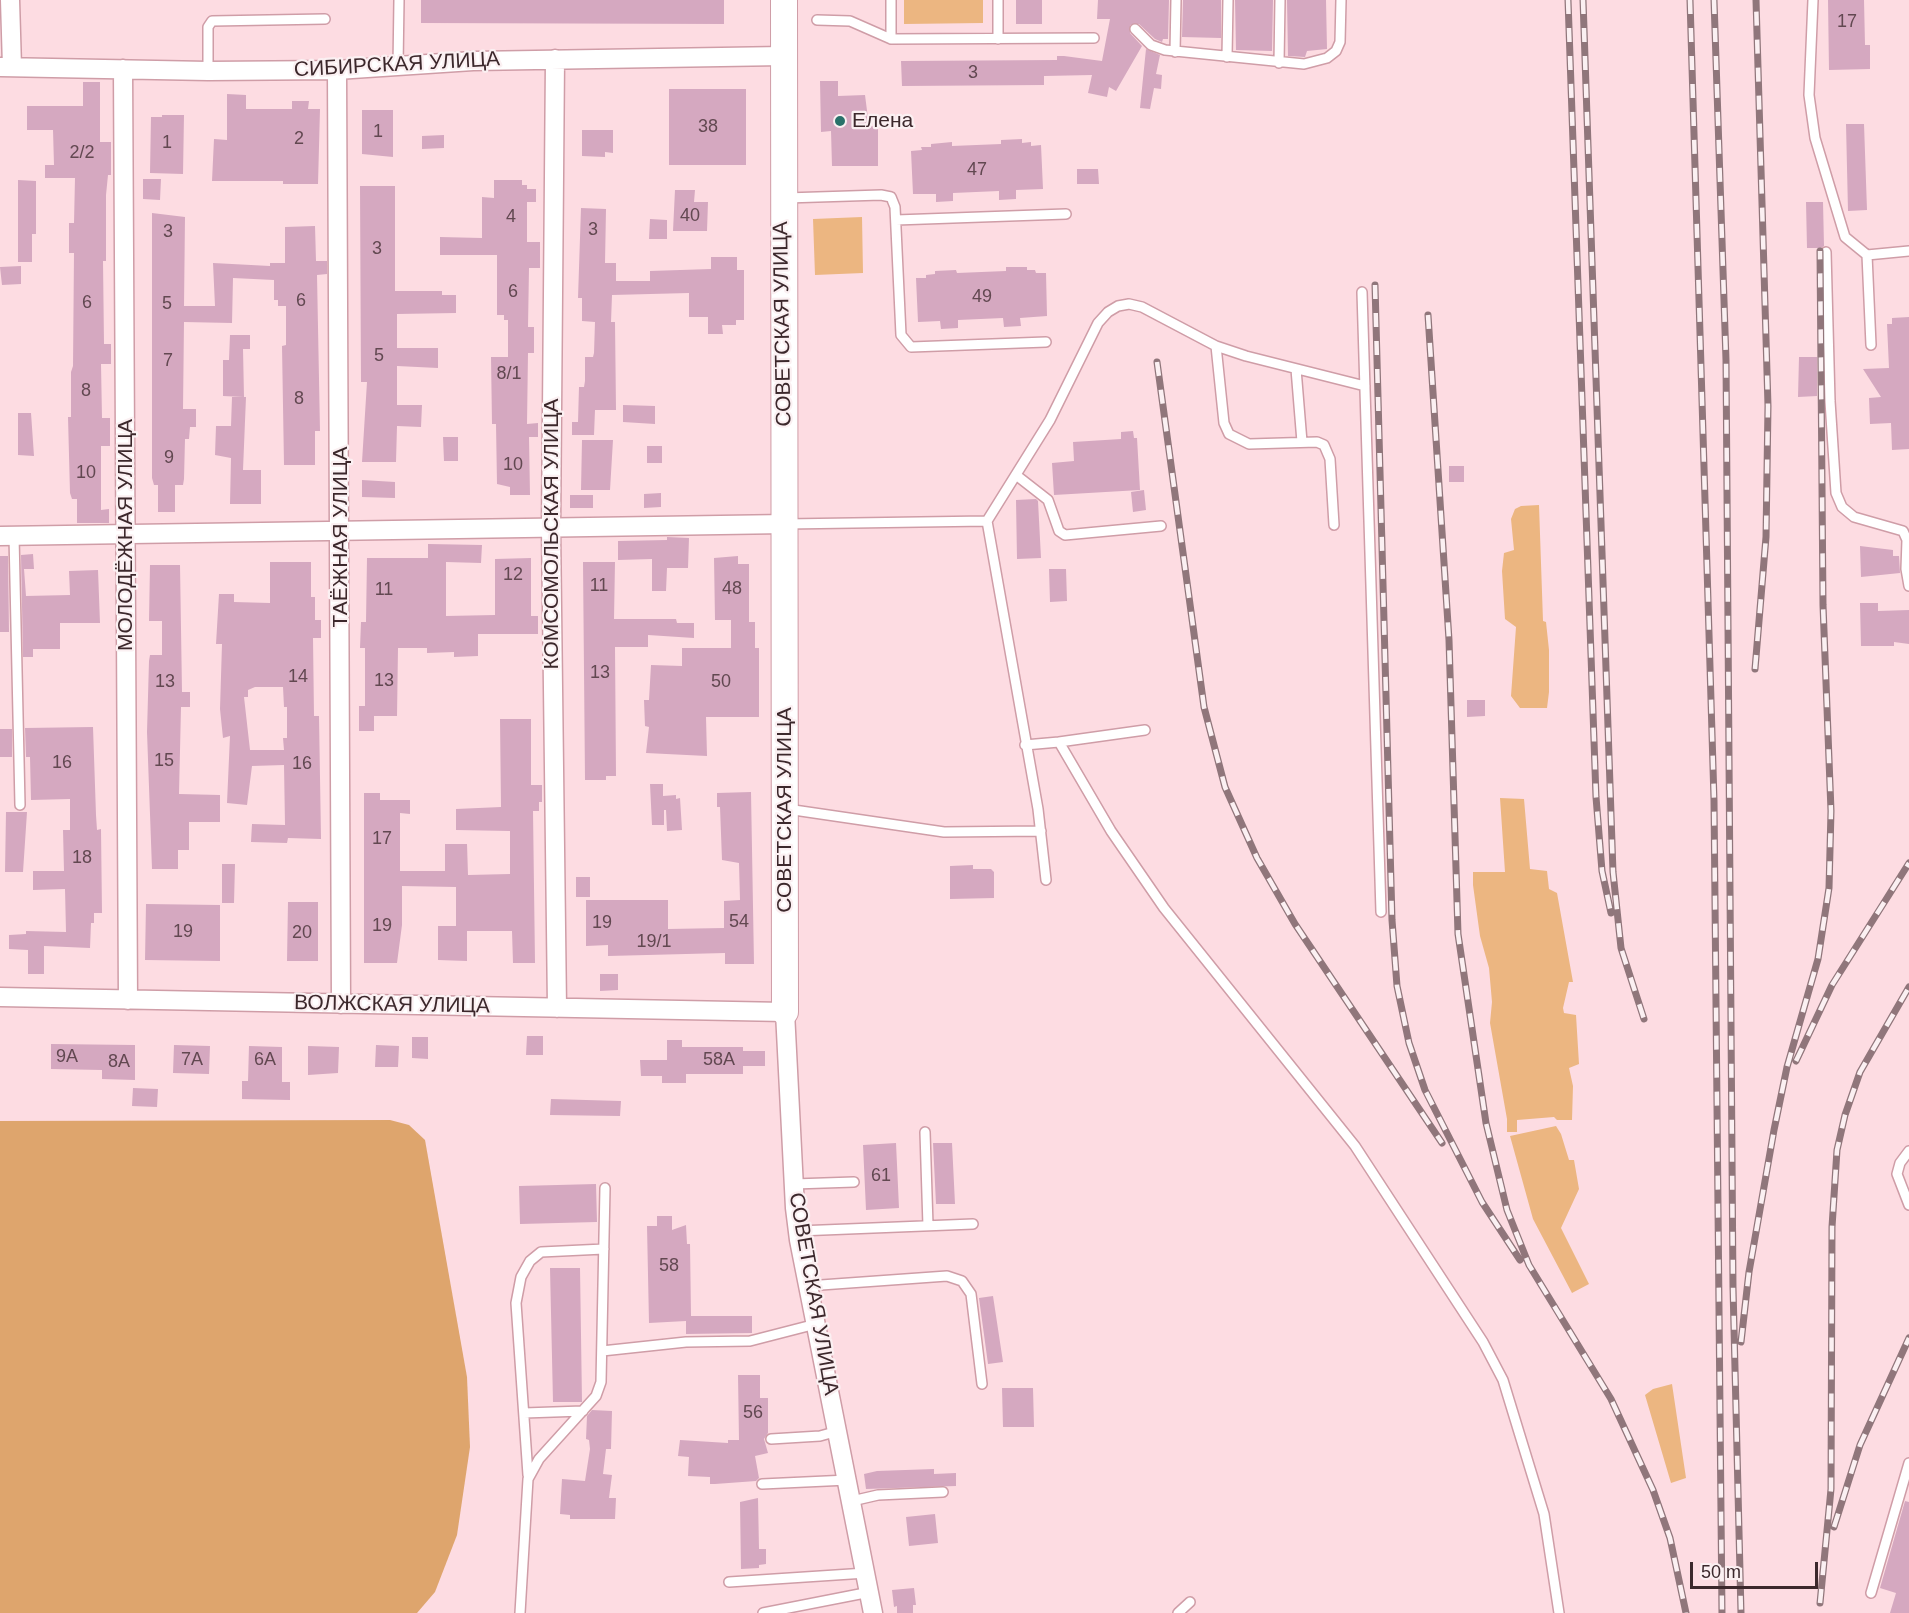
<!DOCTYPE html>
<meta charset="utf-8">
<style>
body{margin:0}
#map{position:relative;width:1909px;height:1613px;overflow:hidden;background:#fddce2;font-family:Helvetica,sans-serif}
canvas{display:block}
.scale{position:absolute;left:1690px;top:1562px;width:128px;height:27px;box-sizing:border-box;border:3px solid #3c282c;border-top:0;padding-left:8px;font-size:18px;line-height:21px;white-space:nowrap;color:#3c282c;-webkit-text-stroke:4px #fbf0f2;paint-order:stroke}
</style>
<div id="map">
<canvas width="1909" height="1613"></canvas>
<div class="scale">50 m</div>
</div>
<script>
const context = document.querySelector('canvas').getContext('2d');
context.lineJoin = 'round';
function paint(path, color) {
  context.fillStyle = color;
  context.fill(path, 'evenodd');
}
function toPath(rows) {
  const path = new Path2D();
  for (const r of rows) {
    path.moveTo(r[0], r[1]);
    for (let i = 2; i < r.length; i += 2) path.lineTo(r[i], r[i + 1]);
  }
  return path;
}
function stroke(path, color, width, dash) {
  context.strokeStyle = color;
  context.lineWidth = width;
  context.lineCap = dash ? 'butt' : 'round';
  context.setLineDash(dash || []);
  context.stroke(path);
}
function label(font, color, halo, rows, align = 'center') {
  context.font = font + ' Helvetica,sans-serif';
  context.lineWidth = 4.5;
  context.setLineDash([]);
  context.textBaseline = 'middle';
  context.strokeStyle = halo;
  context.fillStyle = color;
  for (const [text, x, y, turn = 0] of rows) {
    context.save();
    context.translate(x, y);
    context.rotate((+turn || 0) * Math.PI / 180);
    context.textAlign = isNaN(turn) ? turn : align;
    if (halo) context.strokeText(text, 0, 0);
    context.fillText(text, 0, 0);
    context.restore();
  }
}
const green = toPath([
 [904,0,983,0,983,23,904,24],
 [862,217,863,273,815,275,813,219],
 [1539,505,1543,621,1546,622,1549,650,1549,692,1547,708,1520,708,1511,696,1516,627,1505,619,1502,571,1504,553,1514,550,1511,519,1515,509,1521,506],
 [1500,798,1524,799,1530,869,1547,871,1549,889,1557,893,1573,982,1569,982,1563,1008,1564,1013,1576,1015,1579,1064,1569,1068,1573,1086,1572,1120,1557,1120,1554,1117,1517,1120,1517,1132,1507,1132,1507,1119,1490,1023,1492,1002,1489,968,1480,936,1473,885,1473,872,1505,872],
 [1556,1126,1561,1134,1569,1160,1574,1160,1579,1189,1561,1228,1589,1284,1572,1293,1533,1219,1510,1136],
 [1672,1384,1686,1478,1671,1483,1645,1395,1653,1389]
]);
const forest = toPath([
 [390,1120,409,1125,425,1140,467,1377,470,1447,457,1535,435,1592,417,1613,0,1613,0,1121]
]);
const building = toPath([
 [421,0,724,0,724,24,421,23],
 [1016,0,1042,0,1042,24,1016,24],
 [1098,0,1169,0,1168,39,1163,39,1162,42,1155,39,1139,24,1130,25,1130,33,1142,46,1116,91,1109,87,1107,97,1088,93,1092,75,1044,76,1044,85,902,86,901,61,1057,60,1057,56,1064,56,1102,61,1110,19,1097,19],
 [1183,0,1221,0,1221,38,1182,37],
 [1235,0,1273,0,1272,51,1236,50],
 [1287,0,1326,0,1327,49,1307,51,1305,57,1288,56],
 [1828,0,1864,0,1865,45,1870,45,1870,69,1829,70],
 [1146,49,1160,55,1156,74,1162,75,1161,89,1154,88,1150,109,1140,108],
 [820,81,838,81,838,96,865,95,869,126,878,126,878,166,832,166,831,131,821,132],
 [83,82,100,82,100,142,111,142,111,175,108,175,106,195,106,261,103,261,104,344,111,344,111,364,101,364,102,418,110,418,110,446,101,446,101,510,109,509,109,523,77,523,77,499,72,499,70,493,68,417,71,417,71,372,73,366,74,253,69,253,69,223,74,223,75,178,45,178,45,165,54,165,53,130,27,130,27,106,83,106],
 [669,89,746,89,746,165,669,165],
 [227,94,246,95,246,109,292,109,292,101,309,101,308,109,320,109,318,184,283,184,283,181,212,181,214,139,227,140],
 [362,110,393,110,393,157,362,154],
 [162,115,184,115,183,174,150,173,151,117,162,117],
 [1846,124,1864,124,1867,210,1848,211],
 [582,130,613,130,613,153,605,152,605,157,582,156],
 [444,135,444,148,422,149,422,136],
 [1022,139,1022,143,1031,142,1031,146,1041,145,1043,189,1016,190,1016,199,999,200,999,191,953,193,953,201,936,202,936,194,913,194,911,151,922,150,921,147,931,147,931,144,952,142,952,146,1001,144,1001,140],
 [1077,169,1098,169,1099,184,1077,184],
 [143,179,161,179,160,200,143,199],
 [18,180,36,181,36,234,32,234,32,262,18,262],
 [494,180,522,180,522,185,527,185,527,189,536,189,536,202,527,202,527,242,540,242,540,268,529,268,528,327,534,327,534,353,528,353,527,424,538,423,538,437,529,437,530,495,510,495,510,487,497,484,496,424,492,424,491,357,508,357,508,320,504,320,504,315,497,315,497,255,440,255,440,237,482,238,482,197,494,198],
 [360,186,395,186,395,291,442,291,442,295,456,295,456,313,397,314,397,348,438,348,438,368,397,366,397,405,422,405,421,427,397,426,396,462,362,462,367,382,361,382],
 [675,190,695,190,694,202,708,202,707,231,673,231],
 [1806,202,1823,202,1824,246,1821,248,1807,248],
 [581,208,606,209,605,263,616,263,616,281,650,281,650,271,711,269,711,257,737,257,737,270,744,270,744,320,736,320,736,325,722,325,723,334,708,334,708,317,689,317,689,293,612,295,611,322,615,322,616,410,595,410,594,435,572,435,572,422,578,422,579,387,584,387,585,381,585,357,593,357,594,353,595,322,582,321,582,298,578,298],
 [152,213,185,217,184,306,215,306,213,263,270,266,270,263,285,263,285,227,315,226,316,261,327,261,327,274,317,275,320,431,315,431,315,465,284,465,282,346,286,345,286,306,278,306,278,300,274,300,274,280,233,278,232,323,184,322,183,409,196,409,196,427,190,427,189,439,185,439,184,479,183,485,175,485,175,512,158,512,158,485,154,485,152,478],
 [650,219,667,220,667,239,649,239],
 [21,266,21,284,2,285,0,267],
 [1006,267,1027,267,1027,270,1035,270,1036,273,1046,273,1047,316,1020,318,1021,326,1004,327,1003,318,958,320,958,328,941,329,940,321,918,322,916,278,926,278,926,275,935,274,935,271,956,270,957,273,1006,271],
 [1909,317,1909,449,1892,450,1891,423,1870,424,1869,398,1881,397,1863,369,1889,368,1887,324,1892,324,1892,318],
 [230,335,250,335,250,349,243,349,244,397,223,396,223,360,229,360],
 [1799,357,1817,357,1817,396,1798,397],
 [232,397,246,397,243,470,261,470,261,504,230,504,231,458,215,455,216,426,231,426],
 [623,405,655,406,655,424,623,422],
 [18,413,31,413,34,456,18,455],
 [1133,431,1134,438,1137,438,1140,490,1054,495,1052,463,1074,461,1073,442,1121,439,1121,432],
 [443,437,458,437,458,461,444,461],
 [582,440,613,440,610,490,581,490],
 [647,446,662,446,662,463,647,463],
 [1449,466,1464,466,1464,482,1449,482],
 [362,480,395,482,395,498,362,497],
 [1144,490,1146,510,1133,512,1131,492],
 [661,493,661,507,644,508,644,494],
 [570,495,593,495,593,508,570,508],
 [1036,499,1038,501,1041,558,1017,559,1016,500],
 [667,537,689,538,688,568,667,568,666,591,652,591,652,559,618,560,618,541,667,540],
 [428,544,482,545,481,563,446,562,446,616,495,615,495,559,531,558,531,616,538,616,538,634,478,634,478,656,454,657,454,652,427,653,427,648,398,648,397,716,374,716,374,731,359,731,359,706,365,706,365,648,360,648,361,622,366,622,367,558,428,558],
 [1860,546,1893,550,1893,556,1899,556,1900,573,1861,577],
 [33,554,34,569,24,569,26,596,70,595,69,571,98,570,100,623,60,623,60,649,33,649,33,657,23,657,21,555],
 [0,556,8,556,9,632,0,632],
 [738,556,738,564,749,564,749,622,755,622,755,648,759,648,759,717,706,717,707,756,646,753,649,727,645,726,644,700,649,700,651,665,682,666,682,648,731,648,731,620,715,620,714,558],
 [270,562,311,562,311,597,315,597,315,620,321,620,321,638,313,638,314,716,319,716,321,839,288,838,287,843,251,842,252,824,285,825,284,765,252,766,247,805,227,803,230,736,223,738,220,709,222,644,216,644,219,594,234,594,234,602,270,603],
 [255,687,283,687,284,707,287,707,287,738,283,738,284,750,250,750,244,697,248,697,248,690],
 [583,562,615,562,614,619,676,619,677,623,694,623,694,638,648,635,648,647,615,647,616,776,606,776,606,780,585,780],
 [150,565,180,565,182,692,190,692,190,707,181,707,179,794,220,795,220,822,189,822,189,850,178,850,178,869,152,869,147,732,149,661,150,655,162,655,162,621,149,621],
 [1049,569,1066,569,1067,601,1050,602],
 [1860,603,1878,603,1878,611,1909,610,1909,644,1894,642,1894,646,1861,646],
 [1467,700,1485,700,1485,716,1467,717],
 [500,719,531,719,531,785,542,785,542,802,539,802,539,811,533,811,535,963,513,963,512,931,467,931,467,961,438,960,438,926,456,926,456,887,402,886,402,925,397,963,364,963,364,793,380,793,380,800,410,800,410,814,400,813,400,871,445,871,445,844,467,844,468,875,510,874,510,831,456,830,456,809,501,807],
 [93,727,96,815,97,830,101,829,102,913,94,913,94,923,91,923,90,948,44,946,44,974,28,974,28,950,9,949,9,935,26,934,26,931,66,932,65,889,33,890,33,871,64,871,63,830,70,830,70,799,31,800,30,757,26,757,25,728],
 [0,729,12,729,12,757,0,757],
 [650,784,663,784,663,796,676,795,676,799,680,798,682,830,667,831,666,810,664,810,664,825,652,825],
 [751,792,754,964,725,964,725,953,608,956,608,945,586,946,586,900,668,900,668,929,724,928,724,901,740,900,739,863,722,860,720,807,717,807,717,793],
 [6,812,27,812,23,872,5,872],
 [222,864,235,864,234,903,222,903],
 [973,865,973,869,991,869,994,872,994,898,950,899,950,866],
 [576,877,590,877,590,897,576,897],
 [288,902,318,902,318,961,287,961],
 [146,904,220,905,220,961,145,960],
 [600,974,618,974,618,990,600,991],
 [527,1036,543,1036,543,1055,526,1055],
 [412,1037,428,1037,428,1059,412,1058],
 [667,1040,682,1040,682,1047,743,1047,743,1051,765,1051,765,1066,743,1066,743,1074,686,1074,686,1083,662,1083,662,1076,641,1076,640,1060,667,1060],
 [51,1044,135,1045,135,1080,102,1079,102,1070,51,1069],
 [174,1045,210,1046,209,1074,173,1073],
 [376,1045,399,1046,398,1067,375,1067],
 [249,1046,282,1047,282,1082,290,1082,290,1100,242,1099,242,1081,248,1081],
 [308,1046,339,1047,338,1073,308,1075],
 [133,1088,158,1089,157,1107,132,1106],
 [551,1099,621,1101,620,1116,550,1115],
 [896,1143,899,1208,866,1210,863,1145],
 [933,1143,952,1143,955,1204,936,1204],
 [596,1184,597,1222,520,1224,519,1186],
 [657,1216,672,1216,672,1230,686,1225,687,1244,690,1244,691,1316,752,1316,752,1333,686,1334,686,1321,649,1323,647,1226,657,1226],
 [550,1268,580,1268,582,1402,553,1402],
 [993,1296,1003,1362,988,1364,979,1298],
 [738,1375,760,1375,760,1398,768,1398,768,1433,764,1439,768,1453,755,1456,759,1478,756,1481,715,1484,710,1484,710,1477,688,1476,689,1457,678,1456,680,1440,728,1443,728,1440,739,1440],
 [1002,1388,1033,1388,1034,1427,1003,1427],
 [592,1410,612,1411,611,1449,606,1449,603,1474,612,1475,609,1498,616,1498,615,1519,570,1519,570,1515,560,1514,562,1479,585,1481,590,1449,589,1440,586,1439,587,1416],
 [934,1469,934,1474,956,1473,956,1486,866,1489,864,1474,877,1471],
 [758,1498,759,1549,766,1549,766,1564,759,1565,759,1568,741,1569,740,1502],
 [1905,1501,1909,1502,1909,1613,1890,1613,1896,1593,1880,1588],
 [935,1514,938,1543,909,1546,906,1517],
 [914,1588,916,1605,913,1605,913,1613,897,1613,897,1606,894,1607,892,1590]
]);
const lane = toPath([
 [891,0,891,39,1094,38],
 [1813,0,1809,95,1815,138,1845,237,1867,255,1871,345],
 [817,20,850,21,891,39],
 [1135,29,1151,45,1165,50,1304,64,1327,58,1336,51,1340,42,1341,0],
 [998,39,998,0],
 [1175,52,1176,0],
 [1227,57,1228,0],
 [1279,63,1280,0],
 [398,66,399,0],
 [208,71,208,27,212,21,325,19],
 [786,198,881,195,891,197,895,207,901,335,911,347,1046,342],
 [896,220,1066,214],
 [1826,252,1830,401,1836,493,1842,507,1854,517,1903,531,1907,540,1906,569,1909,586],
 [1867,255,1909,251],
 [1362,292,1381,912],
 [1216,346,1224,423,1229,434,1249,444,1317,442,1324,445,1330,459,1334,525],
 [1296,369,1302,442],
 [1016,475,1048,500,1059,531,1065,535,1161,526],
 [987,521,1050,420,1098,323,1108,312,1118,306,1129,304,1142,307,1216,346,1246,356,1365,386],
 [786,524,987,521,1038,809,1046,880],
 [14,536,20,805],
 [1059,742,1145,730],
 [1025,745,1059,742,1111,831,1164,908,1355,1146,1483,1342,1503,1380,1544,1514,1559,1613],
 [787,809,944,832,1041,831],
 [925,1132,928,1226],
 [1909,1151,1900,1163,1897,1174,1909,1205],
 [794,1184,854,1182],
 [798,1231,973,1224],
 [807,1286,947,1276,962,1281,971,1294,982,1384],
 [602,1351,686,1342,750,1341,816,1324],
 [524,1413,583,1411],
 [771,1439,820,1436,838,1431],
 [528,1475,516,1303,521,1277,530,1261,541,1252,604,1249],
 [762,1484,848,1480],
 [852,1501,878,1495,943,1492],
 [729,1582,866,1573],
 [1871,1593,1909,1463],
 [520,1613,528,1479,539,1459,596,1396,601,1382,605,1188],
 [763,1613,870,1592],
 [1178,1613,1190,1602]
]);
const street = toPath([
 [10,0,12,67],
 [555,59,551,528,557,1008],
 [0,67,208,71,337,70,473,61,783,56],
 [123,69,128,1000],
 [337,70,341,1004],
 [0,536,786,524],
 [0,997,785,1012,795,1208,799,1240,873,1613]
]);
const secondary = toPath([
 [784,0,785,1012]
]);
const rail = toPath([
 [1568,0,1596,797,1602,871,1611,913],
 [1583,0,1613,872,1621,948,1644,1019],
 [1690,0,1714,800,1722,1613],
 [1714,0,1726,360,1733,1287,1741,1613],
 [1375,285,1392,920,1397,986,1409,1043,1425,1090,1482,1202,1520,1260],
 [1428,315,1449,640,1458,934,1486,1123,1507,1210,1529,1265,1611,1399,1653,1490,1670,1538,1686,1613],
 [1157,362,1204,707,1225,787,1257,858,1295,924,1442,1143],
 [1755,669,1766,537,1768,406,1756,0],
 [1796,1061,1832,985,1909,863],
 [1741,1342,1749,1272,1774,1130,1787,1067,1818,959,1829,888,1831,811,1823,605,1820,251],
 [1834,1527,1860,1445,1909,1338],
 [1820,1603,1831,1489,1832,1227,1837,1150,1845,1115,1860,1072,1909,987]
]);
const markers = [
 [840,121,6,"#29716a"]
];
const numberNames = [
 ["17",1847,22],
 ["3",973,73],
 ["38",708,127],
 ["1",378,132],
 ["2",299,139],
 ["1",167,143],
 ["2/2",82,153],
 ["47",977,170],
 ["40",690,216],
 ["4",511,217],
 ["3",593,230],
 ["3",168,232],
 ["3",377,249],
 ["6",513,292],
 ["49",982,297],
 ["6",301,301],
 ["6",87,303],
 ["5",167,304],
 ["5",379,356],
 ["7",168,361],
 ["8/1",509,374],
 ["8",86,391],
 ["8",299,399],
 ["9",169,458],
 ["10",513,465],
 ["10",86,473],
 ["12",513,575],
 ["11",599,586],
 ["48",732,589],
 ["11",384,590],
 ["13",600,673],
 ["14",298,677],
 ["13",384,681],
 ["13",165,682],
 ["50",721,682],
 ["15",164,761],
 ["16",62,763],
 ["16",302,764],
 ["17",382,839],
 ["18",82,858],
 ["54",739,922],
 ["19",602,923],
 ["19",382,926],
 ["19",183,932],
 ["20",302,933],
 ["19/1",654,942],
 ["9А",67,1057],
 ["7А",192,1060],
 ["6А",265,1060],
 ["58А",719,1060],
 ["8А",119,1062],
 ["61",881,1176],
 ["58",669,1266],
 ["56",753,1413]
];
const streetNames = [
 ["СИБИРСКАЯ УЛИЦА",397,65,-3],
 ["СОВЕТСКАЯ УЛИЦА",783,324,-91],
 ["КОМСОМОЛЬСКАЯ УЛИЦА",552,534,-90],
 ["МОЛОДЁЖНАЯ УЛИЦА",126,535,-90],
 ["ТАЁЖНАЯ УЛИЦА",341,537,-90],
 ["СОВЕТСКАЯ УЛИЦА",785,810,-90],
 ["ВОЛЖСКАЯ УЛИЦА",392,1005,1],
 ["СОВЕТСКАЯ УЛИЦА",813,1294,80]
];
const poiNames = [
 ["Елена",852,121]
];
paint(green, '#ecb681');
paint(forest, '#dea56d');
paint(building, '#d5a8c0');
stroke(lane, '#cf9da7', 12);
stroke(street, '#cf9da7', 21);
stroke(secondary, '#cf9da7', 28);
stroke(lane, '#fff', 9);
stroke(street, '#fff', 18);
stroke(secondary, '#fff', 26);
stroke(rail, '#90767b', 7);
stroke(rail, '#fbf0f2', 4.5, [14]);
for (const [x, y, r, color] of markers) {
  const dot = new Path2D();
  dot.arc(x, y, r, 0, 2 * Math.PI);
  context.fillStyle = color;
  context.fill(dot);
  stroke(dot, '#fbf0f2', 2);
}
label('18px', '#624851', null, numberNames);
label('21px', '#3c282c', '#fbf0f2', streetNames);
label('21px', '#3c282c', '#fbf0f2', poiNames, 'left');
</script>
